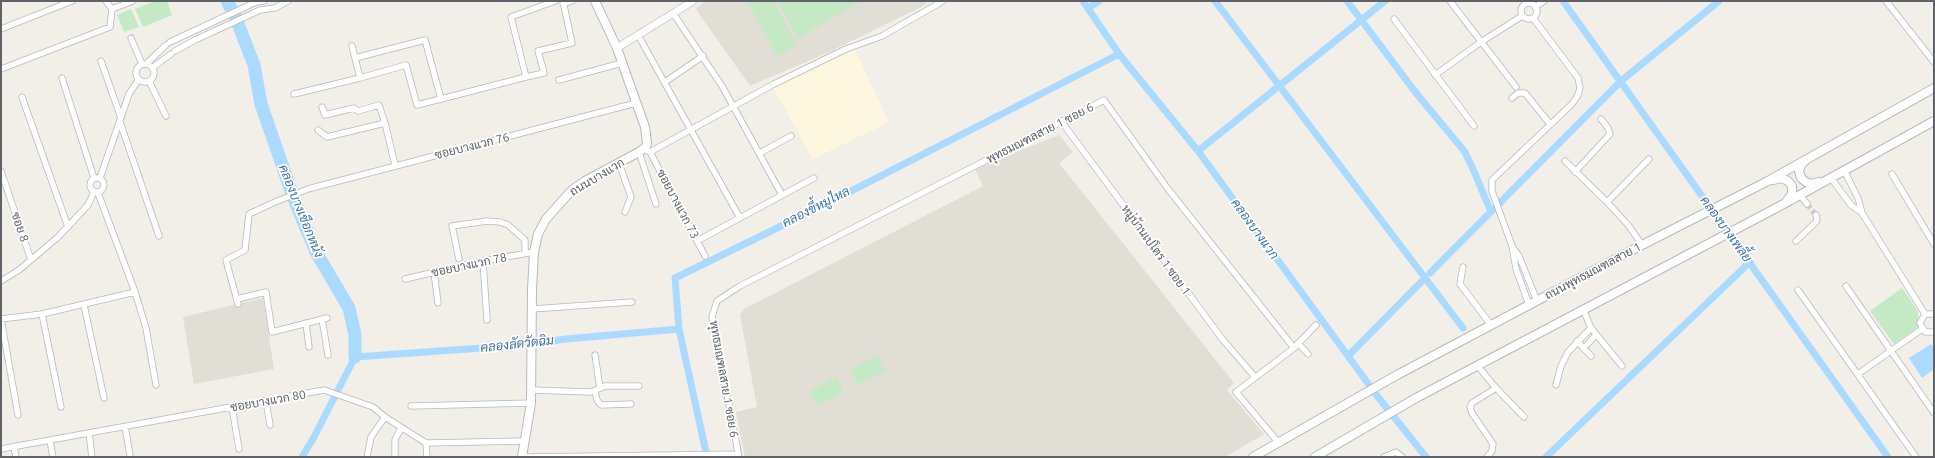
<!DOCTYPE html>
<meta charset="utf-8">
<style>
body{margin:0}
#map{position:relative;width:1935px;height:458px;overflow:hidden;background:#f1efe8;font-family:Ubuntu,sans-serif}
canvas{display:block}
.frame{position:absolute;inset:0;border:2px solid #5f6368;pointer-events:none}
</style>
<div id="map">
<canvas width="1935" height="458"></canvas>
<div class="frame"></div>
</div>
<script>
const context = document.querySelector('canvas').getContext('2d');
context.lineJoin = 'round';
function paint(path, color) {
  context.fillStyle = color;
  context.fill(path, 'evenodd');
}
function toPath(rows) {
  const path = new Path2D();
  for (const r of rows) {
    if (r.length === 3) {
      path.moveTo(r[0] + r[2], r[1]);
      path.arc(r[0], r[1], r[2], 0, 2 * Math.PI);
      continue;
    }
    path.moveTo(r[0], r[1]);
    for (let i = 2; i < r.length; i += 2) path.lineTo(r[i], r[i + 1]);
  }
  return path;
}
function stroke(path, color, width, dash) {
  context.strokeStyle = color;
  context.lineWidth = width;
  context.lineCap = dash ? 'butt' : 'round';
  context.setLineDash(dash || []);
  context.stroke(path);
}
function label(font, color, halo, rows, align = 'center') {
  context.font = font + ' Ubuntu,Sarabun,sans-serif';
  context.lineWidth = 3.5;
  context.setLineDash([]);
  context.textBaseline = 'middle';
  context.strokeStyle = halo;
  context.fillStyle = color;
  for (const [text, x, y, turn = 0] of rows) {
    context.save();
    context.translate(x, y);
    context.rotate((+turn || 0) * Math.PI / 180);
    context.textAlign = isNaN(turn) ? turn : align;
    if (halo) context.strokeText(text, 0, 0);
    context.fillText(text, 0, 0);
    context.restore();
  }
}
const commercial = toPath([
 [855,50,889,122,813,159,773,87]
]);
const education = toPath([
 [706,1,928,1,923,6,829,52,750,86,697,11,696,8],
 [1059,135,1073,152,1059,163,1234,383,1227,390,1264,434,1225,457,745,457,736,412,757,407,740,315,744,309,983,186,975,169],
 [263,298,274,369,194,384,183,317]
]);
const green = toPath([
 [155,1,167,1,172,15,143,27,135,9],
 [747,1,773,1,797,45,777,56],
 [777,1,861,1,798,38],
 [131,9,139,27,124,32,117,15],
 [1902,288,1918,311,1918,327,1894,344,1870,311],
 [877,356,885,371,858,384,850,370],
 [837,377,844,392,817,406,810,391]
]);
const water = toPath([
 [1931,344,1934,348,1934,369,1922,378,1909,358]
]);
const canal = toPath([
 [1083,1,1119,54,1198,151,1378,397,1426,457],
 [1215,1,1463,328],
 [1347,1,1416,93,1465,152,1473,169,1491,212],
 [1563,1,1888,457],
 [1088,8,1099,1],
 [1198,151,1385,1],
 [1430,273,1621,81,1719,1],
 [1348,356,1425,278],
 [302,457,314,437,355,357,524,345,566,339,679,329],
 [707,457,679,329,675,278,816,209,1119,54],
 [1546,457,1750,262]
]);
const river = toPath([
 [227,1,235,16,254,65,261,104,294,199,316,252,349,308,355,335,355,357]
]);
const minorTunnel = toPath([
 [1807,204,1816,215]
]);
const minor = toPath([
 [1450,1,1516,87],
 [1886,1,1934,62],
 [1529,11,8],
 [563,4,572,1],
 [1535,7,1544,1],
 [112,9,133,1],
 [673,13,722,86,782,195],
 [1394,19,1474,126],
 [1,29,72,1],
 [638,35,740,218],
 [131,38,142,64],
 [170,42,256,2,264,1],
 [352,46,355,58],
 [175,51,195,40,260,10,275,8,288,1],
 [101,61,121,118],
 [146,64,166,45],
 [145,73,9],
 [152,68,171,54],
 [1,69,110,27,112,9,106,1],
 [1435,75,1481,42,1522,16],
 [526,77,511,17,555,1],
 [62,78,94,178],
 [559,80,622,63],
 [149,81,166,116],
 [665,82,703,56],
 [294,94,360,78],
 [22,97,68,227],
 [1512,98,1518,93,1525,93,1550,124],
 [441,99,425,40,355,58,360,78,406,65,417,105,441,99,526,77,544,73,538,51,572,43,563,1],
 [322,107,325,115,354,108,358,111,379,105,385,123,395,165],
 [1061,121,1223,340,1255,377],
 [120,122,159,236],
 [318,130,327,137,385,123],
 [644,149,650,152,774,84,846,49,882,36,943,1],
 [639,152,656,204],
 [650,152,705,256],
 [760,153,791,136],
 [1565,161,1607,202,1629,226,1642,245],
 [619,163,631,197,625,212],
 [1844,170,1858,198,1862,213],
 [1,171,31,260],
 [1575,172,1610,134,1608,128,1601,119],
 [1892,174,1934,244],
 [97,185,7],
 [100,178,129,94,139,79],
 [1831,178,1851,205,1862,213,1925,314],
 [98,193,135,292,146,328,156,385],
 [1800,195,1807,204],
 [1607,202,1649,159],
 [697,241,814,178],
 [1796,241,1815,223,1817,220,1816,215],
 [1512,247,1519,256,1537,301],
 [459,259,452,226,487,221,500,222,508,225,525,240,525,252],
 [483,261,487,320],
 [1463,267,1460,284,1491,325],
 [434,272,438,303],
 [405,279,483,261,534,252],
 [1,281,19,270,57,238,88,205,94,192],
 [1846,286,1934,413],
 [1798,290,1916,457],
 [237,299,266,292,272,332,327,318],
 [238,304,226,260,245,250,249,214,275,202,308,189,636,103],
 [84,305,104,398],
 [1529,305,1516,269,1512,246,1492,191,1492,180,1572,104,1578,95,1580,88,1578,78,1533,18],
 [532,309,632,302],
 [42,314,61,407],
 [1934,314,1925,314,1920,323,1925,332,1934,332],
 [1,319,42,314,135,292],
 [1,319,18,415],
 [322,319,328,355],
 [306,323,309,347],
 [1591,328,1622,366],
 [1577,341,1591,356],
 [1298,343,1308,354],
 [1584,348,1596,335],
 [595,355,600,388],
 [1477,365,1496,388,1524,417],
 [1858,374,1922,329],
 [1556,385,1561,366,1568,352,1591,328,1583,309],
 [532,390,591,392,605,386,639,386],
 [595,391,597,400,601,405,631,404],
 [266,401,270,425],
 [411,406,531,403],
 [232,407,239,449],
 [125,427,130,455],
 [89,433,92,457],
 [50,441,53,457],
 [1278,442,1236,392,1294,348,1316,325],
 [426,443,427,457],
 [14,447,16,457],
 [1,449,324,390,373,407,385,417,426,443,524,441],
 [367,457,371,437,385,417],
 [395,457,395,440,401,428],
 [522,457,738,454],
 [739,457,712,317,717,301,740,286,1104,100,1168,189,1294,348],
 [1384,457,1396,452,1402,457],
 [1487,457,1492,451,1493,444,1472,413,1470,407,1472,403,1496,388]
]);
const tertiary = toPath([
 [617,48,693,1]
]);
const secondary = toPath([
 [1806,160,1801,165,1799,171,1801,178,1806,182,1811,184,1819,182],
 [1773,180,1781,178,1788,181,1792,186,1792,194,1786,202],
 [522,457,531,403,532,289,534,252,538,234,546,219,572,190,585,181,639,152,646,147,647,143,645,127,630,85,617,48,595,1],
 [1253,457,1397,375,1642,245,1766,182,1934,88],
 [1315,457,1416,398,1780,206,1934,121]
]);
const streetNames = [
 ["พุทธมณฑลสาย 1 ซอย 6",1040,133,-27],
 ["ซอยบางแวก 76",472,146,-14],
 ["ถนนบางแวก",597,177,-31],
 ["ซอยบางแวก 73",678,204,62],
 ["ซอย 8",20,227,71],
 ["หมู่บ้านเปโตร 1 ซอย 1",1156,250,54],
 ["ซอยบางแวก 78",469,265,-12],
 ["ถนนพุทธมณฑลสาย 1",1593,271,-28],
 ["พุทธมณฑลสาย 1 ซอย 6",724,379,80],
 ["ซอยบางแวก 80",268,401,-10]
];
const waterNames = [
 ["คลองขี้หมูไหล",816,207,-27],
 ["คลองบางเชือกหนัง",301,211,68],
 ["คลองบางแวก",1255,229,54],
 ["คลองบางเพลี้ย",1726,229,54],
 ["คลองลัดวัดฉิม",517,344,-6]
];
paint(commercial, '#fef7e0');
paint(education, '#e1ded6');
paint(green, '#c5e8c5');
paint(water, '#aadaff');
stroke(canal, '#aadaff', 7);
stroke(river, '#aadaff', 13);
stroke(minorTunnel, '#ccccc8', 5.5, [5.5, 3]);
stroke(minor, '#b5b8bc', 7);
stroke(tertiary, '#b5b8bc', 8);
stroke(secondary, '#b6babf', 10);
stroke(minor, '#fff', 5.5);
stroke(tertiary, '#fff', 7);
stroke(secondary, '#fff', 8);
label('12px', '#5f6368', '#fff', streetNames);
label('italic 13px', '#4174aa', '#fff', waterNames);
</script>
